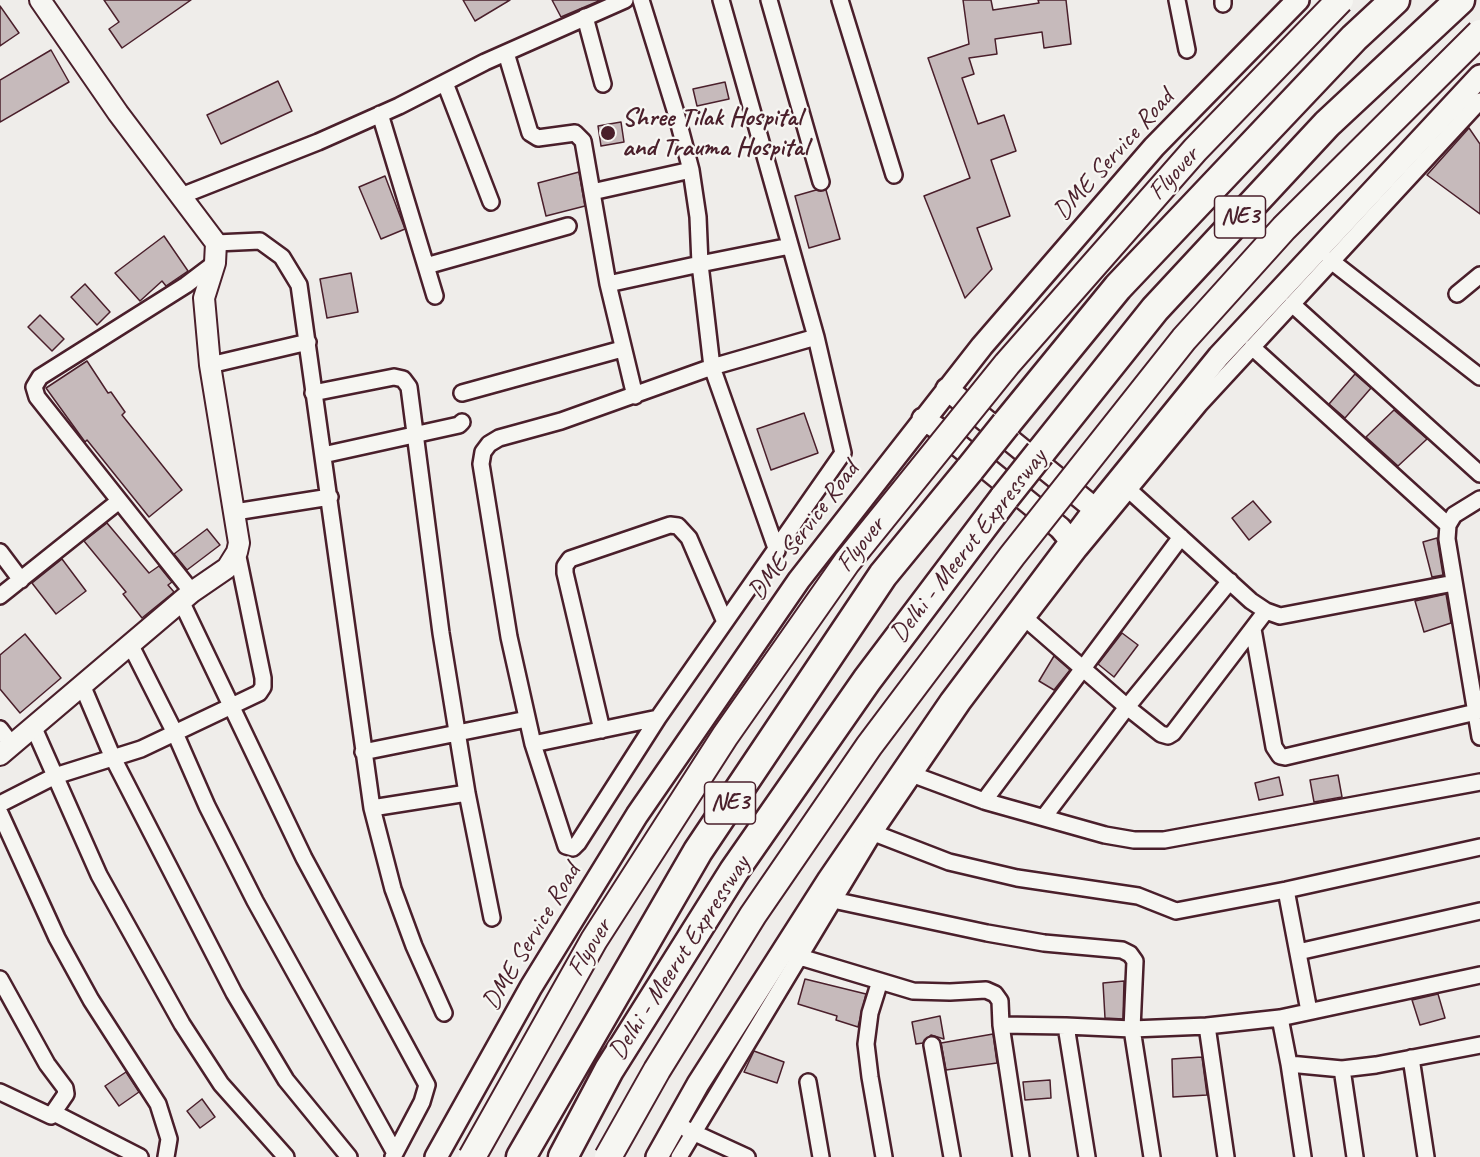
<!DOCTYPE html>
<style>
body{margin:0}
canvas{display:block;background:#efedea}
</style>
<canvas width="1480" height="1157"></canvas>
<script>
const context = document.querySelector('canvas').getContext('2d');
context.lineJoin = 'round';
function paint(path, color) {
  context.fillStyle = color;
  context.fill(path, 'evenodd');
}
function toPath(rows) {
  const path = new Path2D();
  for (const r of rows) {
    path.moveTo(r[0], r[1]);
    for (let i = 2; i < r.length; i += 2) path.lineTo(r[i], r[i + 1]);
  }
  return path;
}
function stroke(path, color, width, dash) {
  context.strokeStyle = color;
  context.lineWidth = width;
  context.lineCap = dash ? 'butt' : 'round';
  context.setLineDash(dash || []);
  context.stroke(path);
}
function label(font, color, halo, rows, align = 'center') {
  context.font = font + ' Caveat,sans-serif';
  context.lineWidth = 4.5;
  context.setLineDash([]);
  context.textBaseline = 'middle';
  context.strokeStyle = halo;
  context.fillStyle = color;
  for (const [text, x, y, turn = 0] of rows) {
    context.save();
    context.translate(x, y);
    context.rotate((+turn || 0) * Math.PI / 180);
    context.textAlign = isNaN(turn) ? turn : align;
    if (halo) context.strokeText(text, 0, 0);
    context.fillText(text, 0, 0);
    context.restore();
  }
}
const building = toPath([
 [104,0,191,0,122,48,109,29,119,22,104,0],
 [463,0,510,0,475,21,463,0],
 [552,0,601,0,561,17,552,0],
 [963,0,991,0,993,10,1039,3,1038,0,1066,0,1071,44,1044,48,1042,32,995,39,997,54,969,58,974,74,962,78,978,124,1004,115,1016,151,991,160,1010,216,977,228,992,269,965,298,924,196,970,178,928,58,969,44,963,0],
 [0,6,19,33,0,46,0,6],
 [51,50,69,82,0,122,0,80,51,50],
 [278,81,292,111,221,144,207,115,278,81],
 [725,82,729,99,697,106,693,89,725,82],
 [621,122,624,142,601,146,598,126,621,122],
 [1469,128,1480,144,1480,214,1427,175,1469,128],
 [579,172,585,206,546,216,538,183,579,172],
 [385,176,405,229,381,239,359,187,385,176],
 [816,190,826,190,840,239,809,248,795,196,816,190],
 [164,236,188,271,166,286,162,281,140,301,115,273,164,236],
 [351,273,358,312,327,318,320,279,351,273],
 [85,284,110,312,97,325,71,297,85,284],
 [40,315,64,339,52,351,28,327,40,315],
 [87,361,108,393,111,392,125,412,122,415,182,490,149,517,87,440,85,442,46,388,87,361],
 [1355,374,1371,388,1345,418,1329,404,1355,374],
 [1394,410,1427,439,1398,466,1366,437,1394,410],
 [804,413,818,453,771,470,757,429,804,413],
 [1253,501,1271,522,1249,540,1232,518,1253,501],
 [107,523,149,573,159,566,172,582,168,585,174,592,142,618,123,594,126,592,84,541,107,523],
 [207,529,220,545,187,570,174,554,207,529],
 [1437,538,1443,575,1432,577,1423,542,1437,538],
 [62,559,86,591,56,614,32,583,62,559],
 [1446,594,1451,623,1424,632,1415,601,1446,594],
 [1122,633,1138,645,1114,677,1098,664,1122,633],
 [25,634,61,678,20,713,0,689,0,655,25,634],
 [1054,656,1070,670,1054,690,1039,681,1054,656],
 [1338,775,1342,797,1314,802,1310,780,1338,775],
 [1279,777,1283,795,1259,800,1255,783,1279,777],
 [805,979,866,994,858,1027,836,1020,837,1016,798,1004,805,979],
 [1124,981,1123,1019,1105,1018,1103,983,1124,981],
 [1438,994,1445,1018,1420,1025,1412,1000,1438,994],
 [940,1016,944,1039,931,1035,923,1043,916,1044,912,1022,940,1016],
 [993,1034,997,1063,946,1070,941,1043,993,1034],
 [754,1051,784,1062,777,1083,744,1072,754,1051],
 [1202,1057,1207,1095,1173,1097,1172,1059,1202,1057],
 [126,1072,139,1092,119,1106,105,1086,126,1072],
 [1050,1080,1051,1098,1025,1100,1023,1082,1050,1080],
 [202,1099,215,1117,200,1128,187,1111,202,1099]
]);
const minor = toPath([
 [641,0,676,113,691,170,698,217,700,264,790,246],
 [721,0,816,337,843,453,658,718,578,843,573,848,566,846,533,744,509,637,481,464,483,452,489,444,499,438,561,421,712,367,816,337],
 [769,0,821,182],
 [840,0,894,175],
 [1177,0,1187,50],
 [1223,0,1223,4],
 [585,17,603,84],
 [506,53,530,133,538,138,575,133,583,141,608,284,635,396],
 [445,83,491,202],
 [380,114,435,296],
 [592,192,691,170],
 [181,196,318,142,399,106,485,62,625,0],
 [216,243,260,241,282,257,299,285,372,808,393,889,414,946,444,1013],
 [1330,260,1480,377],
 [426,266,568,226],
 [608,284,700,264,712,367,777,551],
 [1457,294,1480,275],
 [1292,304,1480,474],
 [1252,347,1448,525],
 [210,365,308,342],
 [313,393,394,377,403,379,409,387,441,633,467,793,492,918],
 [462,393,622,349],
 [323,455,459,425,462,422],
 [1129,490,1251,601,1266,611,1280,616,1454,583],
 [1480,499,1454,515,1448,525,1447,539,1480,737],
 [235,512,330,497],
 [0,552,21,580],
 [192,592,37,397,34,387,40,377,186,285,215,263],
 [0,596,119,501],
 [181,601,304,858,427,1085,422,1102,393,1157],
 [1026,619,1127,707,1161,734,1168,736,1173,733,1266,611],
 [1253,629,1274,747,1280,756,1285,757,1476,712],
 [130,644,175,733,207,806,255,901,395,1153],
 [82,685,113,758,234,993,286,1080,349,1157],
 [33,726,99,875,182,1024,221,1084,286,1157],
 [0,729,12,745],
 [602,730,565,573,565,566,570,559,670,525,678,526,689,538,725,622],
 [533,744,658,718],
 [363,752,527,719],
 [914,775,984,801,1105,835,1134,840,1164,840,1480,782],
 [984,801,1181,537],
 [0,804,55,776,141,749,259,693,263,687,263,678,237,552],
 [372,808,467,793],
 [0,813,57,938,91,1000,158,1104,169,1139,166,1157],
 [1044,817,1127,707,1230,581],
 [874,833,949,862,1017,878,1138,896,1176,911,1286,890,1480,847],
 [1286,890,1309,1011],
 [833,900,987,933,1044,943,1122,950,1130,954,1135,961,1132,1029,1152,1157],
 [1298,952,1480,911],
 [790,954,913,991,950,992,986,990,995,994,1000,1001,1001,1025,1021,1157],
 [0,979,47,1064,65,1088,66,1094,51,1116,0,1092],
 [880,981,870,1013,866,1044,870,1077,884,1157],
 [1280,1018,1289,1064,1342,1069,1376,1065,1480,1045],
 [1001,1025,1066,1026],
 [1207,1026,1226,1157],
 [932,1045,952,1157],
 [1411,1058,1426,1157],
 [1289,1064,1303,1157],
 [1342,1069,1355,1157],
 [808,1082,821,1157],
 [54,1113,140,1157],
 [686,1129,747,1157],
 [679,1157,874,833,962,704,1026,619,1079,550,1199,405,1480,101],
 [1087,1157,1066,1026,1132,1029,1207,1026,1280,1018,1480,975]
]);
const tertiary = toPath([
 [0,755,192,592,227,568,237,552,239,543,210,365,204,298,215,263,216,243,118,113,40,0]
]);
const secondary = toPath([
 [947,389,1095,509],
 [923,419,937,428,1060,528,1071,541],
 [436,1157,531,987,637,815,799,580,982,346,1154,147,1298,0],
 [657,1157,698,1084,829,879,951,701,1095,509,1219,356,1480,76]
]);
const motorway = toPath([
 [1006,424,1118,287,1354,38,1395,0],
 [1040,453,1155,309,1327,124,1460,0],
 [521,1157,698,851,883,575,970,469],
 [563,1157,609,1070,734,871,867,680,1005,497]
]);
const trunkBridge = toPath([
 [472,1157,594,940,725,736,847,562,1007,364,1195,150,1340,0],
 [608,1157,657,1070,753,915,869,746,1012,556,1184,339,1284,228,1480,33]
]);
const motorwayBridge = toPath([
 [970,469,1006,424],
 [1005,497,1040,453]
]);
const markers = [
 [608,133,8,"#4a1f2b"]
];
const shields = [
 [1240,217,51],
 [730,803,51]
];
const shieldNames = [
 ["NE3",1240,217],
 ["NE3",730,803]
];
const poiNames = [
 ["Shree Tilak Hospital",622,118],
 ["and Trauma Hospital",622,148]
];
const streetNames = [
 ["DME Service Road",1114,155,-48],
 ["Flyover",1174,174,-48],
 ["DME Service Road",804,531,-53],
 ["Flyover",861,545,-52],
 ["Delhi - Meerut Expressway",969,546,-52],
 ["DME Service Road",532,937,-59],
 ["Flyover",590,948,-59],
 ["Delhi - Meerut Expressway",680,958,-57]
];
paint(building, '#c6babb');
stroke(building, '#4a1f2b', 1.5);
stroke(minor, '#4a1f2b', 20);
stroke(tertiary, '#4a1f2b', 24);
stroke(secondary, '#4a1f2b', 26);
stroke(motorway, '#4a1f2b', 33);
stroke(minor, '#f6f6f2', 15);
stroke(tertiary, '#f6f6f2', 20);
stroke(secondary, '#f6f6f2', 21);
stroke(motorway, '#f6f6f2', 28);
stroke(trunkBridge, '#4a1f2b', 30, []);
stroke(motorwayBridge, '#4a1f2b', 33, []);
stroke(trunkBridge, '#f6f6f2', 26);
stroke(motorwayBridge, '#f6f6f2', 28);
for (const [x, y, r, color] of markers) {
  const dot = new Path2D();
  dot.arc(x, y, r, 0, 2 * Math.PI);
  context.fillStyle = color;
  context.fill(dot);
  stroke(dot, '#f6f6f2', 2);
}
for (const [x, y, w] of shields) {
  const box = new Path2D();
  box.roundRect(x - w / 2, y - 21, w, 42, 4.5);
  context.fillStyle = '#f6f6f2';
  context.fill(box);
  stroke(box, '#4a1f2b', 1.5);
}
label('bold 24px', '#4a1f2b', null, shieldNames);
label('bold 26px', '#4a1f2b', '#f6f6f2', poiNames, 'left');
label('26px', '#4a1f2b', '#f6f6f2', streetNames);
</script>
